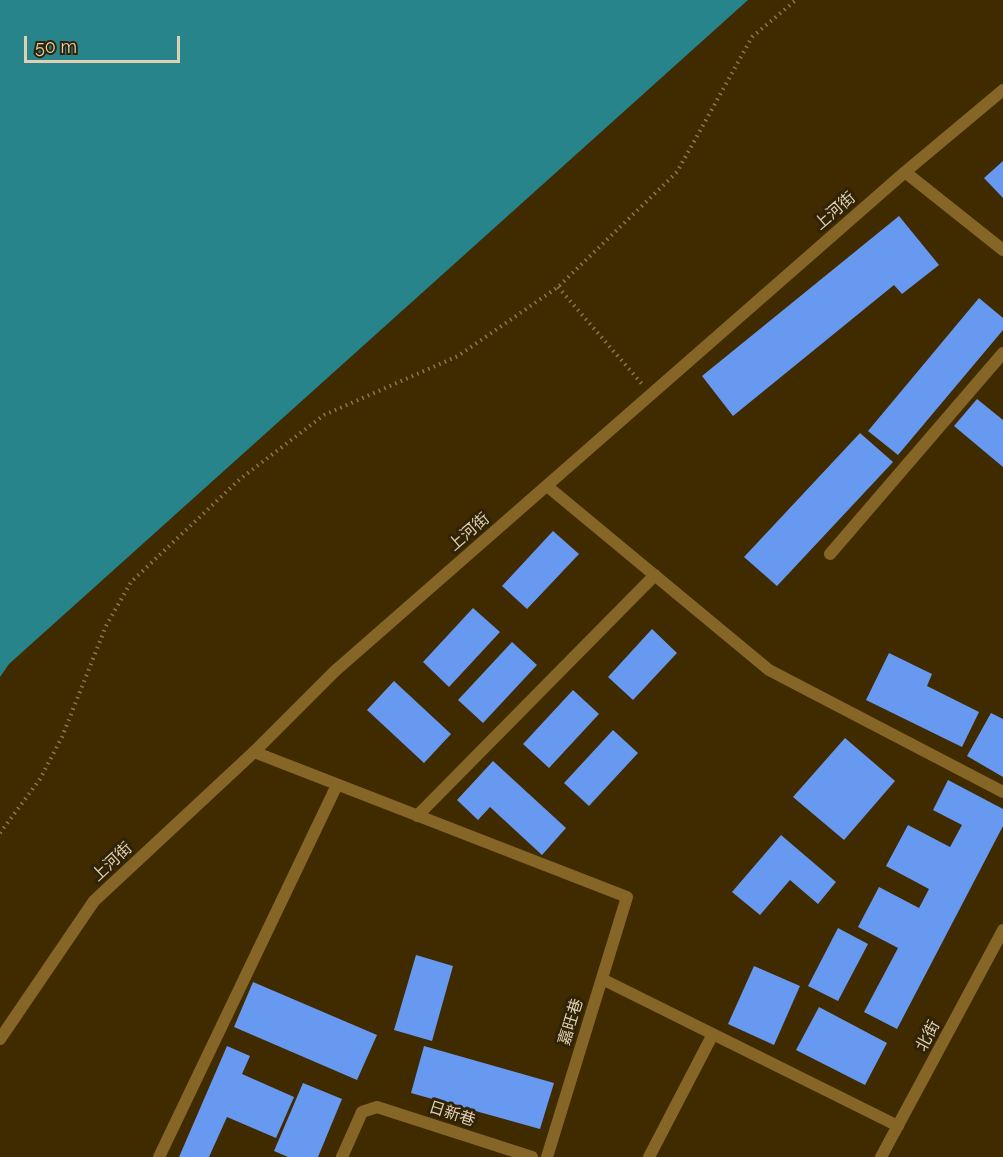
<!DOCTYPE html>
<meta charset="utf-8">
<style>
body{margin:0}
#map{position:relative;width:1003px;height:1157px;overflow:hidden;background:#402b00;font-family:Raleway,sans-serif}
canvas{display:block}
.scale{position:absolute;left:24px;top:36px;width:156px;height:27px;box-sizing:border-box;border:3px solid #dfcfb4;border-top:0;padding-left:8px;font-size:18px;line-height:21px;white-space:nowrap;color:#dfcfb4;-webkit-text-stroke:4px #312306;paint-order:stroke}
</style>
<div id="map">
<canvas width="1003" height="1157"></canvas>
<div class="scale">50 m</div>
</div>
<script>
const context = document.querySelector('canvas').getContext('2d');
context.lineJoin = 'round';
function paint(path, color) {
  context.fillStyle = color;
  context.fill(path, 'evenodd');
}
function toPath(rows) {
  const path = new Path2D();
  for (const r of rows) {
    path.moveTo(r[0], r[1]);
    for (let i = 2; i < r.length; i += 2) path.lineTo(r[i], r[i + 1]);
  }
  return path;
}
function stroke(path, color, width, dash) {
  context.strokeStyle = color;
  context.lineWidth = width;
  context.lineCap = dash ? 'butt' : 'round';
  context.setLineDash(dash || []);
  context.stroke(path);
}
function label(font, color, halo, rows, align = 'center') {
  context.font = font + ' Raleway,"Noto Sans SC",sans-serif';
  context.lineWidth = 6;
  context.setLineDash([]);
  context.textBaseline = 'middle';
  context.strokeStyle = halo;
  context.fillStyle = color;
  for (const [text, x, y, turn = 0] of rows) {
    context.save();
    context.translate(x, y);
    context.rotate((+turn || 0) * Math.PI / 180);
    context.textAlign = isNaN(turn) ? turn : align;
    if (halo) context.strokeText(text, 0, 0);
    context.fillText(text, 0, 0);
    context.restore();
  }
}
const water = toPath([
 [0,0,748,0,9,664,0,677]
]);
const building = toPath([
 [1003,161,1003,198,984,178],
 [899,216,939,265,902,294,894,285,733,416,702,376],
 [979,298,1003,318,1003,330,898,455,868,431],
 [977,399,1003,420,1003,467,954,426],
 [860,433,893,462,777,586,744,557],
 [553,531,579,554,527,609,502,586],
 [473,608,500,632,449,687,423,662],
 [652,629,677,653,633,700,608,677],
 [512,642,537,665,483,723,458,700],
 [889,653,932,674,927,686,979,712,962,747,866,700],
 [394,681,451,734,424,763,367,710],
 [573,690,599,714,549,768,523,744],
 [991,713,1003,719,1003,777,967,756],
 [613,730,638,753,589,806,564,783],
 [845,738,895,781,844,840,793,797],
 [493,761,566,828,542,855,490,807,478,820,457,800],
 [948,780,1003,809,1003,826,897,1029,864,1012,898,948,858,927,879,887,919,908,929,889,886,866,908,825,950,847,962,825,933,810],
 [781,835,836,882,818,904,790,880,760,915,732,892],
 [838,928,868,944,838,1001,808,986],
 [416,955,453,966,432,1041,394,1030],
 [754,966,800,986,774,1045,728,1024],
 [253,982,377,1035,357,1080,234,1027],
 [819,1007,887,1043,865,1085,796,1050],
 [227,1046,250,1056,242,1074,294,1097,276,1138,227,1117,209,1157,179,1157],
 [424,1046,554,1083,540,1129,411,1093],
 [303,1083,342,1099,318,1157,288,1157,274,1151]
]);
const path = toPath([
 [558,287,642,384],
 [0,833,40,779,62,737,106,626,131,582,240,479,324,415,458,356,558,287,677,172,752,37,796,0]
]);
const minor = toPath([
 [547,486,769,670,1003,792],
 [830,554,1003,353],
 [254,752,627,897,547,1157],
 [417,816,655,575],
 [602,979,898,1126],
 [159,1157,337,785],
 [342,1157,362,1112,377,1107,532,1157],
 [649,1157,713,1034]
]);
const tertiary = toPath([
 [905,172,1003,250],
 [0,1039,94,901,254,752,335,671,905,172,1003,90],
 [881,1157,1003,930]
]);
const streetNames = [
 ["上河街",835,211,-41],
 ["上河街",469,532,-41],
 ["上河街",112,862,-43],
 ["嘉旺巷",571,1022,-73],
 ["北街",928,1036,-62],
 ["日新巷",452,1114,18]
];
paint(water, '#27848a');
paint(building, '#6899f1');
stroke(path, '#8a7754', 4, [1.5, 4.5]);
stroke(minor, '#866626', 12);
stroke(tertiary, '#866626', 12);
label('16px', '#dfcfb4', '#312306', streetNames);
</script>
